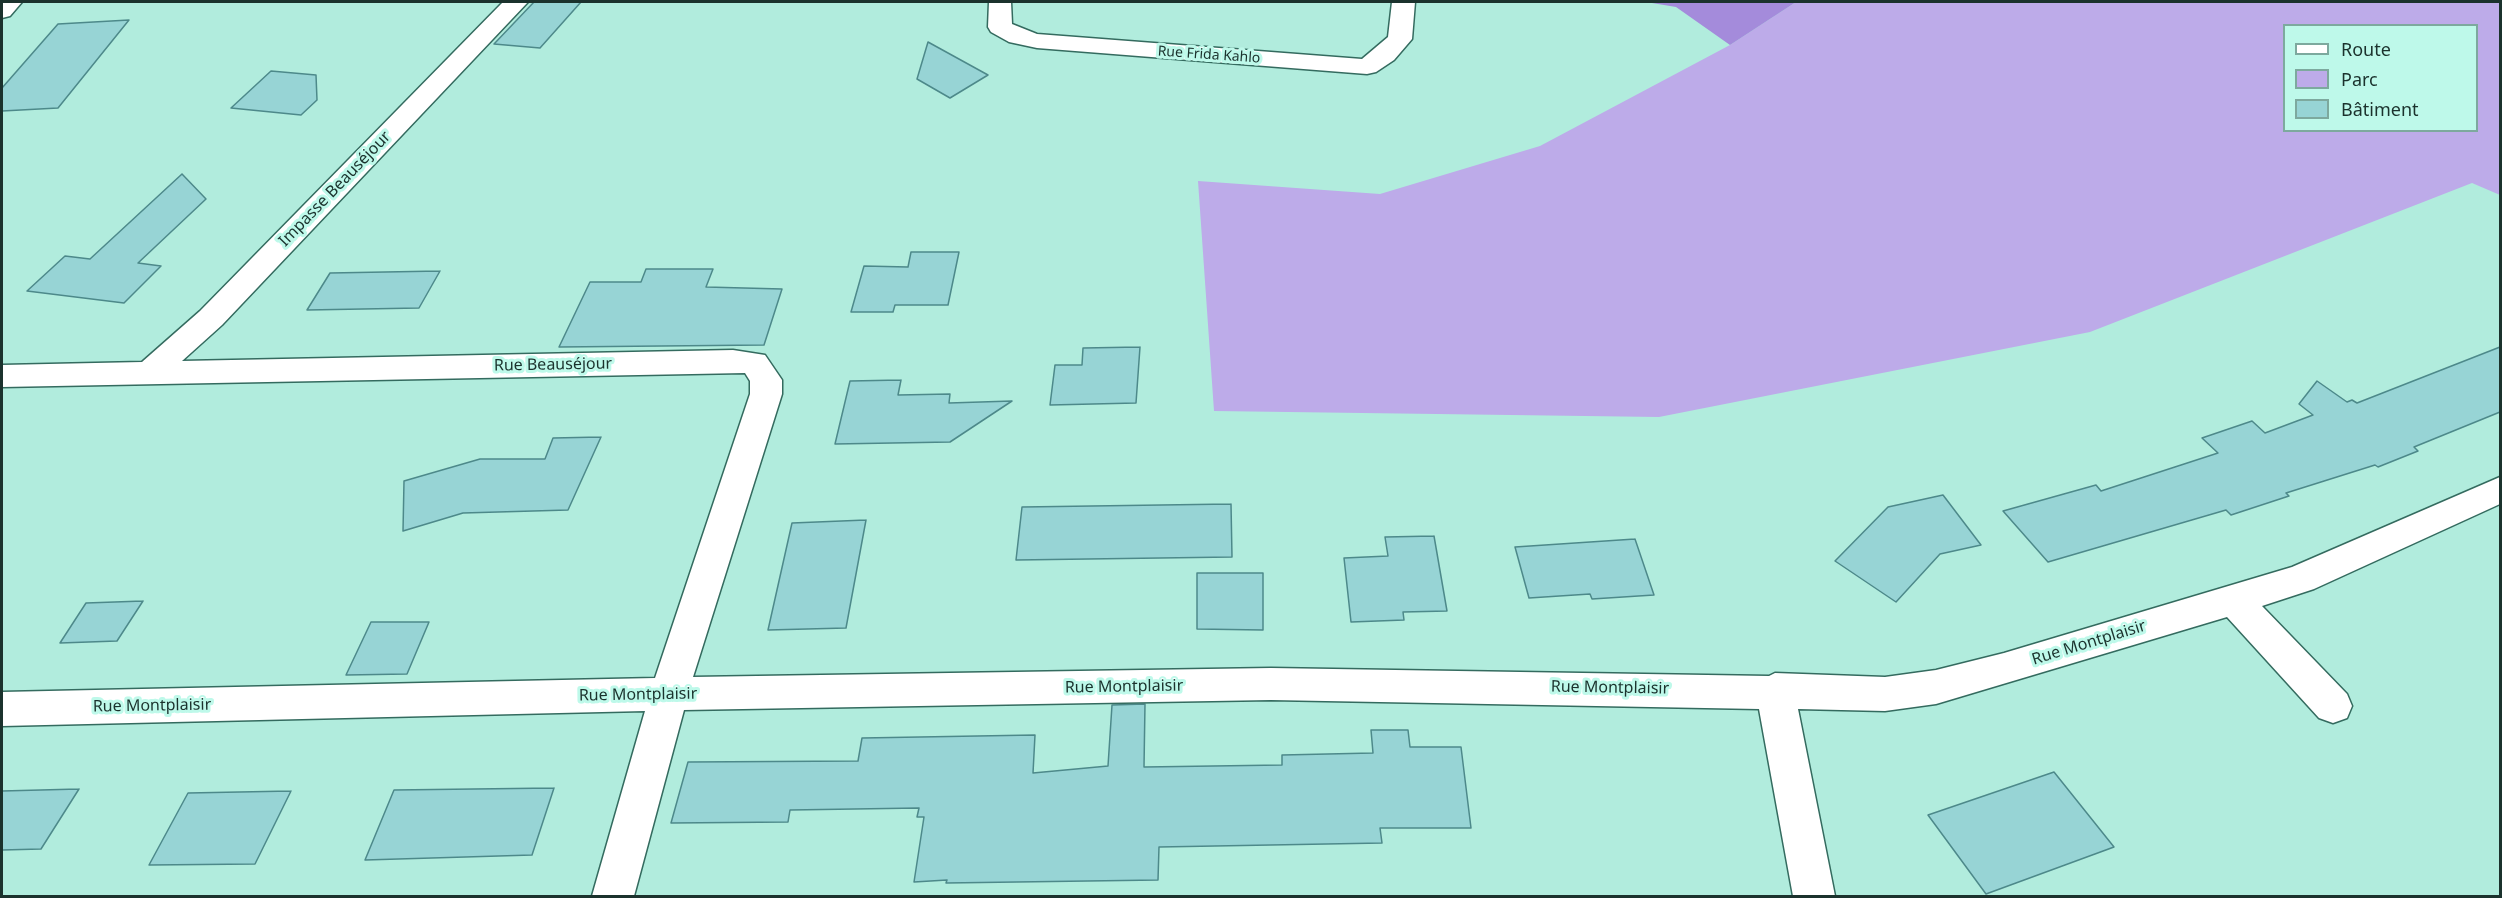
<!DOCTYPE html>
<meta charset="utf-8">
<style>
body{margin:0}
#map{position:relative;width:2502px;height:898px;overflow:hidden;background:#b1ecdd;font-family:"Noto Sans",sans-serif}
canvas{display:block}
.frame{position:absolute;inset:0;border:3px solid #1b322d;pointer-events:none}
.legend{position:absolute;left:2283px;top:24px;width:195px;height:108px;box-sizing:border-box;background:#bef9ea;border:2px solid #7da99e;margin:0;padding:8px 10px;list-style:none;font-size:18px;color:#1b322d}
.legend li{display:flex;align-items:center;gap:12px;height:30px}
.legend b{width:30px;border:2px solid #7da99e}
</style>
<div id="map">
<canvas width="2502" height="898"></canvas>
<div class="frame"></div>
<ul class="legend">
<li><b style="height:8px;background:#fff"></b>Route</li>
<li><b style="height:16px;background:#bdabe9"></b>Parc</li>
<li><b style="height:16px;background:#97d4d5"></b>Bâtiment</li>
</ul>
</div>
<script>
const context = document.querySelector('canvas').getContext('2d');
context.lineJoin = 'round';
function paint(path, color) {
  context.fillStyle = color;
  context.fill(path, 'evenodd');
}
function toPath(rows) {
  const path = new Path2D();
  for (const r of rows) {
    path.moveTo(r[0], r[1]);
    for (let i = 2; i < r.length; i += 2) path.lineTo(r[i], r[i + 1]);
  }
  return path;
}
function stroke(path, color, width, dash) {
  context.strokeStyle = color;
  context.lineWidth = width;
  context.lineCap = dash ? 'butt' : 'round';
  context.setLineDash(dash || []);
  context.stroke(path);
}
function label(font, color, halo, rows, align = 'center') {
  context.font = font + ' "Noto Sans",sans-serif';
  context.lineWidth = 6;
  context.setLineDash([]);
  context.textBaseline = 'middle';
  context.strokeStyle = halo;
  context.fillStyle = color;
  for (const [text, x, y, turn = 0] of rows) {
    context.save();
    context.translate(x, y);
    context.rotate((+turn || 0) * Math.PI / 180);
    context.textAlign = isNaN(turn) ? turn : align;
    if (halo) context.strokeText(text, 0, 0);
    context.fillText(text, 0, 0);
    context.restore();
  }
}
const green = toPath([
 [1796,2,2500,2,2500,195,2472,183,2090,332,1659,417,1214,411,1198,181,1380,194,1540,146,1730,45],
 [2284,26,2476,26,2476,130,2284,130]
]);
const forest = toPath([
 [1646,2,1796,2,1730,45,1676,7]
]);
const building = toPath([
 [534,2,581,2,540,48,494,44,534,2],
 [129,20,58,108,2,111,2,88,58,24,129,20],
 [928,42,988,75,950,98,917,79,928,42],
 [271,71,316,75,317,100,301,115,231,108,271,71],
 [182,174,206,199,138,263,161,266,124,303,27,291,65,256,90,259,182,174],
 [911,252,959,252,948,305,895,305,893,312,851,312,864,266,908,267,911,252],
 [646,269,713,269,706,287,782,289,764,345,559,347,590,282,641,282,646,269],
 [440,271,419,308,307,310,330,273,440,271],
 [1140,347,1136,403,1050,405,1055,365,1082,365,1083,348,1140,347],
 [2500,347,2500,412,2414,447,2418,451,2378,467,2375,465,2286,493,2289,496,2231,515,2226,510,2048,562,2003,511,2096,485,2101,491,2218,453,2202,438,2252,421,2265,433,2313,415,2299,404,2317,381,2347,402,2352,400,2357,403,2500,347],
 [901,380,898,395,950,394,949,403,1012,401,950,442,835,444,850,381,901,380],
 [601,437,568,510,463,513,403,531,404,481,480,459,545,459,553,438,601,437],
 [1943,495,1981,545,1940,554,1896,602,1835,561,1888,507,1943,495],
 [1231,504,1232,557,1016,560,1022,507,1231,504],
 [866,520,846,628,768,630,792,523,866,520],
 [1434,536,1447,611,1403,612,1404,620,1351,622,1344,558,1388,556,1385,537,1434,536],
 [1635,539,1654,595,1592,599,1590,594,1529,598,1515,547,1635,539],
 [1197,573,1263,573,1263,630,1197,629,1197,573],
 [143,601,117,641,60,643,86,603,143,601],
 [371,622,429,622,407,674,346,675,371,622],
 [1145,704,1144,767,1282,765,1282,755,1373,753,1371,730,1408,730,1410,747,1461,747,1471,828,1380,828,1382,843,1159,847,1158,880,946,883,947,880,914,882,924,817,917,817,919,808,790,810,788,822,671,823,688,762,858,761,862,738,1035,735,1033,773,1108,766,1112,705,1145,704],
 [2054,772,2114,847,1986,894,1928,815,2054,772],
 [554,788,532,855,365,860,394,790,554,788],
 [79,789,41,849,2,850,2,791,79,789],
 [291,791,255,864,149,865,188,793,291,791]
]);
const minor = toPath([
 [2,2,22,2,10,16,2,18,2,2],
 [503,2,528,2,222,325,182,361,733,350,765,355,782,380,782,394,693,677,1271,668,1769,676,1775,673,1885,677,1936,670,2004,653,2292,567,2500,477,2500,504,2314,589,2262,606,2347,694,2352,706,2347,718,2333,723,2319,718,2227,617,1936,704,1885,711,1798,709,1835,896,1793,896,1759,709,1271,700,684,710,634,896,592,896,645,711,2,726,2,692,655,678,750,394,750,381,745,373,2,387,2,365,142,362,200,311,503,2],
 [989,2,1011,2,1012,24,1037,34,1362,59,1388,37,1392,2,1415,2,1412,39,1394,60,1376,72,1367,74,1037,48,1009,42,991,32,988,27,989,2]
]);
const farStreetnames = [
 ["Rue Frida Kahlo",1209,55,4]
];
const streetNames = [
 ["Impasse Beauséjour",335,189,-46],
 ["Rue Beauséjour",553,365,-1],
 ["Rue Montplaisir",2089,643,-17],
 ["Rue Montplaisir",1124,687,-1],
 ["Rue Montplaisir",1610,688,1],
 ["Rue Montplaisir",638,695,-1],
 ["Rue Montplaisir",152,706,-1]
];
paint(green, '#bdabe9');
paint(forest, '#a48bdb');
paint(building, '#97d4d5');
stroke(building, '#4d898a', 1.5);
stroke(minor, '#346b5f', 3);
paint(minor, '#fff');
label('14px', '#1b322d', '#bef9ea', farStreetnames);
label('16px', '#1b322d', '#bef9ea', streetNames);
</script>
